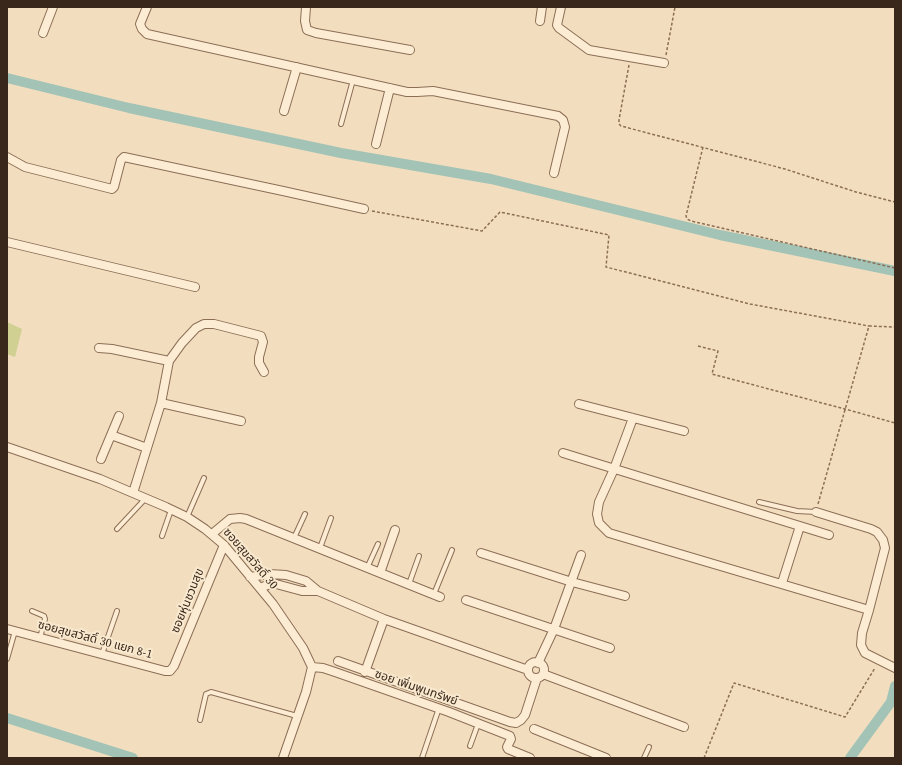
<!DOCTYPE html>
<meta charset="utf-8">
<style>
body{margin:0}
#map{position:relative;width:902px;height:765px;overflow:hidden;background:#f2debf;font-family:"Source Serif 4",serif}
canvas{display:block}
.frame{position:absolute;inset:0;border:8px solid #3a271b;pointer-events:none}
</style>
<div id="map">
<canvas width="902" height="765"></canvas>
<div class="frame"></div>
</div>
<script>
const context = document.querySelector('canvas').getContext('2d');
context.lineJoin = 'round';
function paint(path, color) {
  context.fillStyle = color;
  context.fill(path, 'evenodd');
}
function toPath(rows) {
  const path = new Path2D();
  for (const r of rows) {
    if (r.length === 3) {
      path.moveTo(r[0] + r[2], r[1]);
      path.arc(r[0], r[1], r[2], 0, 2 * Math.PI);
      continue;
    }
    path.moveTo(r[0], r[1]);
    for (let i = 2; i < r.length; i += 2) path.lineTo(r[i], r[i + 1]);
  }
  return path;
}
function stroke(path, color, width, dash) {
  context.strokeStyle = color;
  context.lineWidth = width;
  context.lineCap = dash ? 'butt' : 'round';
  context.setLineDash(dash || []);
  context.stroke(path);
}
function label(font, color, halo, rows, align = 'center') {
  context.font = font + ' "Source Serif 4","Noto Sans Thai",serif';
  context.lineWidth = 4;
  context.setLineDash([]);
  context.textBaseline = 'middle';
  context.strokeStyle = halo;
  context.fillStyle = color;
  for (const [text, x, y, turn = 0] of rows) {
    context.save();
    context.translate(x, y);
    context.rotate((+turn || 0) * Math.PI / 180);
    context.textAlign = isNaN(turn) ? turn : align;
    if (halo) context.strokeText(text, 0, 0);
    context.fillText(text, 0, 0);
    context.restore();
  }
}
const green = toPath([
 [7,322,22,329,15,357,7,354]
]);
const canal = toPath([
 [7,78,129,108,341,153,491,179,720,235,895,271],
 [7,718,133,758],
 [850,758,891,702,895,686]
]);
const path = toPath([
 [666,55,675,7],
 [629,65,619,120,619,124,621,126,785,169,856,192,895,202],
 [703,147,686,216,687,219,691,221,895,268],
 [372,211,482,231,500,212,609,235,606,267,750,304,869,326],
 [698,346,718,351,712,374,845,409,895,423],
 [818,504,869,326,895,327],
 [704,758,734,683,845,717,875,668]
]);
const lane = toPath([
 [341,124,353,80],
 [759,502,797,511,816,512],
 [187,517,204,478],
 [117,529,145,499],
 [162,536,171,510],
 [294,538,305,514],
 [320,548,331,518],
 [367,568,378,544],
 [409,584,419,556],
 [434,594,452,550],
 [32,611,44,616,45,619,40,638],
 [102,654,117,611],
 [7,659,15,631],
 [200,720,206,694,211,692,297,716],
 [470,746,478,724],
 [422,758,439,708],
 [644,758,649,747]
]);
const street = toPath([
 [147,7,140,24,142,29,147,34,407,92,417,92,433,91,558,116,563,120,565,127,554,173],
 [306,7,305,21,307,30,316,33,410,50],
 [561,7,557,25,559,28,589,50,664,63],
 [540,21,542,7],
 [43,33,53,7],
 [284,111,297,67],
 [376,144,390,88],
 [7,157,25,167,112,189,114,187,121,160,124,157,283,191,364,209],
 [7,242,195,287],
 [99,348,112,349,169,361,161,403,133,493],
 [169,361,182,343,196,328,204,324,214,324,261,336,263,342,259,357,259,363,264,372],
 [161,403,241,421],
 [579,404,684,431],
 [633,418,614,469,599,502,597,514,599,523,609,533,869,610],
 [111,435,147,448],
 [7,447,100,479,166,507,187,517,205,529,224,545,273,604,303,648,312,667,306,692,283,758],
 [563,453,829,535],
 [101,459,119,416],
 [816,512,871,529,877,532,883,540,885,548,869,610,862,633,861,645,865,653,895,668],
 [212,534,230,519,240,518,246,519,440,597],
 [481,553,572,582,625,596],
 [380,573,395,530],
 [250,577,269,574,286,575,306,581,318,591,302,591,276,584,270,584,260,588],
 [782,583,800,526],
 [318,591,384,619,528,670],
 [466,600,610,648],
 [7,629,165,671,170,671,174,666,224,545],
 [338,661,510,722,516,723,521,720,525,715,537,678],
 [536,670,8],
 [538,663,554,629,581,555],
 [312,667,323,668,335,672,449,712,510,736,511,739,507,747,508,749,530,758],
 [365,672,384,619],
 [543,674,684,727],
 [534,729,606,758]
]);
const streetNames = [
 ["ซอยสุขสวัสดิ์ 30",250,559,49],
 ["ซอยหุ่นชวนสุข",188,601,-68],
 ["ซอยสุขสวัสดิ์ 30 แยก 8-1",95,640,15],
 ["ซอย เพิ่มพูนทรัพย์",416,688,19]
];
paint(green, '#cfd092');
stroke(canal, '#a2c3b6', 10);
stroke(lane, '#8c6e56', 6);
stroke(street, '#8c6e56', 10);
stroke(path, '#8c6e56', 1.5, [3, 2]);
stroke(lane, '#fcecd3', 4);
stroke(street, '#fcecd3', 8);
label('12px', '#3a271b', '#f8e9cf', streetNames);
</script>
